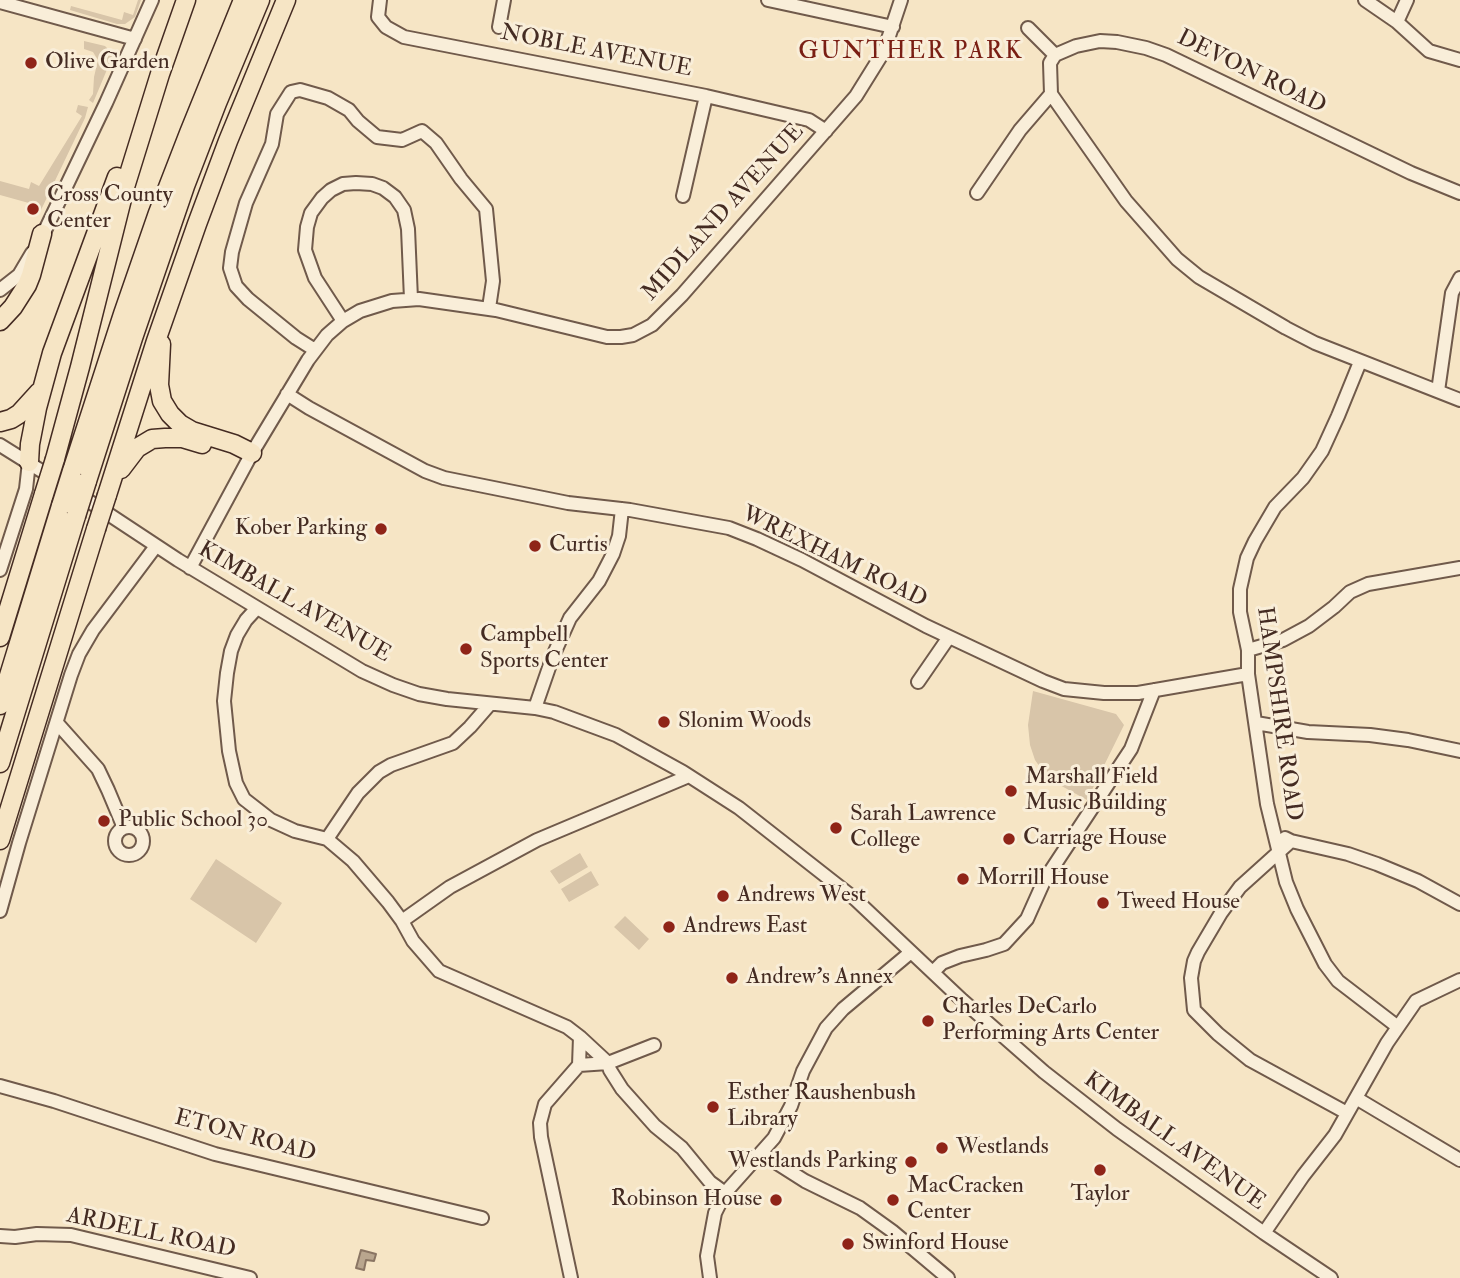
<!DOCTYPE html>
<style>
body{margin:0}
canvas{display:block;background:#f6e5c5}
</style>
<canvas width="1460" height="1278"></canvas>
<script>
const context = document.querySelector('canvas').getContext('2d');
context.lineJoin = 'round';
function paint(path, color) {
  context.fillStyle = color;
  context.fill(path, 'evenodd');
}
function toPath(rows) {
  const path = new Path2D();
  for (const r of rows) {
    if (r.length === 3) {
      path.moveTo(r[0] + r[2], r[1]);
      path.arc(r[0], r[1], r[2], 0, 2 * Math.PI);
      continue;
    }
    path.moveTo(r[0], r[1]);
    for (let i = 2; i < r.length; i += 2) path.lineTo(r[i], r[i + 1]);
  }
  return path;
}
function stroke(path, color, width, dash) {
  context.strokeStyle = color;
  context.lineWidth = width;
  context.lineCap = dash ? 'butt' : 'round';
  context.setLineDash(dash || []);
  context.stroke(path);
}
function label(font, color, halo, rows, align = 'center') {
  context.font = font + ' "IM FELL Double Pica",serif';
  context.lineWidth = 6;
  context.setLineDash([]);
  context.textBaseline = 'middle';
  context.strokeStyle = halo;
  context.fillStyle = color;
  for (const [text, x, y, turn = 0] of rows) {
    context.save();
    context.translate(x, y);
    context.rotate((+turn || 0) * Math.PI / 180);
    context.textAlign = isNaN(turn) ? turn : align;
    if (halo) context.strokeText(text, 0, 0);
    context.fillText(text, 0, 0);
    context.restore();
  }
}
const green = toPath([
 [138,0,141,0,135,17,125,24,117,24,70,10,71,6,122,20,124,12,133,15],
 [84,41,105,46,109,50,112,56,111,60,93,103,89,100,93,94,94,77,98,60,93,52,84,49],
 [78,105,88,107,85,118,41,210,34,212,36,205,0,195,0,181,29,189,31,182,39,186,82,116,76,112],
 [1033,691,1116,714,1124,725,1087,800,1058,784,1042,770,1035,760,1030,745,1028,725],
 [580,853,588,867,559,884,550,871],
 [216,859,282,903,256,943,190,899],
 [591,871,599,885,569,902,561,889],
 [625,916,649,939,639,950,614,927]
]);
const water = toPath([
 [361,1250,376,1254,374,1261,366,1260,364,1270,356,1268,361,1250]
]);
const minor = toPath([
 [380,0,378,17,386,27,404,37,706,96,809,120,826,131],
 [768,0,893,27],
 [1365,0,1397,22,1429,51,1460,60],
 [0,2,135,39],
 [1397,22,1407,0],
 [499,27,504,0],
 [1028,28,1055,55],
 [1051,94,1126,201,1177,259,1199,277,1286,328,1315,343,1460,400],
 [1051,94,1050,63,1055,55,1076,46,1100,41,1117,42,1146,48,1166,55,1411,173,1460,193],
 [977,193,1020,130,1051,94],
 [683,196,706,96],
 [40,241,106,103,152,0],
 [0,290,19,275,32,253],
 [343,321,315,278,305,250,307,227,311,213,322,198,331,190,343,184,356,183,372,184,383,188,395,197,404,210,408,229,411,299],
 [315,350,296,338,248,299,236,286,230,268,232,252,246,203,272,144,277,114,291,92,300,90,328,98,349,110,358,121,377,137,402,140,422,131,436,143,461,179,486,209,493,281,489,308],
 [1360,362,1338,416,1322,451,1303,478,1275,507,1255,541,1247,558,1240,589,1240,612,1248,650,1248,674,1267,804,1286,882,1297,909,1325,964,1338,981,1398,1027],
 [1438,391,1452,293,1460,278],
 [287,394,309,408,425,471,444,478,568,503,630,510,729,528,757,539,802,560,926,626,1043,681,1064,689,1104,693,1138,693,1248,674],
 [0,445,56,480],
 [78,494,178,560,362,671,393,685,419,694,447,699,535,708,554,712,616,735,683,772,739,808,855,899,962,1000,1044,1072,1117,1129,1264,1233,1331,1278],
 [190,568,252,453,308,360,327,335,343,321,360,311,392,301,419,299,496,310,607,337,621,337,633,335,652,325,682,295,856,96,884,51,901,0],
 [0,570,26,489,29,462],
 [257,608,246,620,237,635,231,651,227,673,224,701,229,751,236,783,244,799,271,820,295,831,327,839,353,861,388,902,402,921,413,941,439,971,567,1027,580,1037,608,1063,610,1070,622,1089,655,1126,682,1148,710,1182,725,1193],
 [1248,650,1283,640,1309,626,1334,607,1350,592,1368,584,1460,568],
 [918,682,949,637],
 [535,708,553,656,570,618,599,581,613,554,619,536,622,509],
 [57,723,98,769,108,790,124,828],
 [1256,723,1308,732,1370,735,1408,740,1460,751],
 [129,841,14],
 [1285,838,1291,841,1348,854,1377,864,1418,881,1460,904],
 [327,839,358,793,379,772,391,765,453,743,470,727,490,704],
 [1291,841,1240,887,1221,913,1198,952,1194,961,1191,978,1194,1010,1218,1034,1250,1060,1347,1113],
 [0,911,19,843,71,675,79,654,93,630,156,546],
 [402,921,450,887,537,840,689,776],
 [933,972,942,963,960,956,986,950,1004,944,1027,919,1044,881,1131,749,1154,690],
 [579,1065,608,1063,654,1045],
 [0,1086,54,1101,215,1154,482,1218],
 [1356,1098,1460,1160],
 [761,1153,805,1181,860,1208,892,1231,948,1278],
 [1264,1233,1303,1176,1335,1135,1387,1043,1416,1001,1460,980],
 [0,1236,15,1237,37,1234,71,1235,250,1278],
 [571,1278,541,1137,540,1123,545,1104,579,1065,580,1037],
 [710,1278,707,1256,715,1213,725,1193,774,1138,791,1106,803,1071,826,1028,843,1009,911,952]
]);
const highway = toPath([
 [0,321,13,307,27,285,31,275,42,234],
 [161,344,159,385,162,401,170,414,180,424,192,431,234,444,252,453],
 [0,422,11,419,19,414,39,392],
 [55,459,80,367,125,187,160,74,186,0],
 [29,462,30,444,37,408,52,353,117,177],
 [121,469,137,448,152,439,165,438,182,438,202,444],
 [72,471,123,314,158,213,189,133,243,0],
 [87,481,133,338,185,186,217,103,260,0],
 [107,495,156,341,197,224,228,141,286,0],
 [0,637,44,494],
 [0,705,61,506],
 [0,763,76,516],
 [0,840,96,529]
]);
const highwayBridge = toPath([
 [44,494,55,459],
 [61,506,72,471],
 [76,516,87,481],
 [96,529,107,495]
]);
const markers = [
 [31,63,7,"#8f2418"],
 [33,209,7,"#8f2418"],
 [381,529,7,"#8f2418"],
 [535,546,7,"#8f2418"],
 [466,649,7,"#8f2418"],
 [664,722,7,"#8f2418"],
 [1011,791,7,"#8f2418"],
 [104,821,7,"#8f2418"],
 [836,828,7,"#8f2418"],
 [1009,839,7,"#8f2418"],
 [963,879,7,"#8f2418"],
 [723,896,7,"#8f2418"],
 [1103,903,7,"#8f2418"],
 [669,927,7,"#8f2418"],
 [732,978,7,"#8f2418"],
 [928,1021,7,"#8f2418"],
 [713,1107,7,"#8f2418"],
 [942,1148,7,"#8f2418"],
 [911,1162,7,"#8f2418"],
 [1100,1170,7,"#8f2418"],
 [776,1200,7,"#8f2418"],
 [893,1200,7,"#8f2418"],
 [848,1244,7,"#8f2418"]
];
const streetNames = [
 ["NOBLE AVENUE",596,52,11],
 ["DEVON ROAD",1251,73,26],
 ["MIDLAND AVENUE",724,213,-48],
 ["WREXHAM ROAD",834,558,26],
 ["KIMBALL AVENUE",294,603,30],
 ["HAMPSHIRE ROAD",1278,714,82],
 ["ETON ROAD",245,1137,15],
 ["KIMBALL AVENUE",1174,1142,36],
 ["ARDELL ROAD",151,1234,12]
];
const poiNames = [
 ["Olive Garden",45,63],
 ["Cross County",47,196],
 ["Center",47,222],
 ["Kober Parking",367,529,"right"],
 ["Curtis",549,546],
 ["Campbell",480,636],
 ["Sports Center",480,662],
 ["Slonim Woods",678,722],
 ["Marshall Field",1025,778],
 ["Music Building",1025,804],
 ["Sarah Lawrence",850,815],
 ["College",850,841],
 ["Public School 30",118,821],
 ["Carriage House",1023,839],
 ["Morrill House",977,879],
 ["Andrews West",737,896],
 ["Tweed House",1117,903],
 ["Andrews East",683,927],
 ["Andrew's Annex",746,978],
 ["Charles DeCarlo",942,1008],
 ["Performing Arts Center",942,1034],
 ["Esther Raushenbush",727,1094],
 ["Library",727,1120],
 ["Westlands",956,1148],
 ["Westlands Parking",897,1162,"right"],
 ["MacCracken",907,1187],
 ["Center",907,1213],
 ["Taylor",1100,1195,"center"],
 ["Robinson House",762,1200,"right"],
 ["Swinford House",862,1244]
];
const neighbourhoodNames = [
 ["GUNTHER PARK",911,53]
];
paint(green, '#d8c5a9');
paint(water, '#b9a68e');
stroke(water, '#8a7563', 2);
stroke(minor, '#705a4b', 16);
stroke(highway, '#442b22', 21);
stroke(minor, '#f9eed9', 12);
stroke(highway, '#f6e5c5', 18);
stroke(highwayBridge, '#442b22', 21, []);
stroke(highwayBridge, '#f6e5c5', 18);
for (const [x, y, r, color] of markers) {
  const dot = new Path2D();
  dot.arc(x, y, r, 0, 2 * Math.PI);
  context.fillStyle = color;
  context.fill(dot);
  stroke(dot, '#f9eed9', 2.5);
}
label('23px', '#442b22', '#f9eed9', streetNames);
label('23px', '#442b22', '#f9eed9', poiNames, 'left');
context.letterSpacing = '2px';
label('24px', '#7a1f14', '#f9eed9', neighbourhoodNames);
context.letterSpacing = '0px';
</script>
